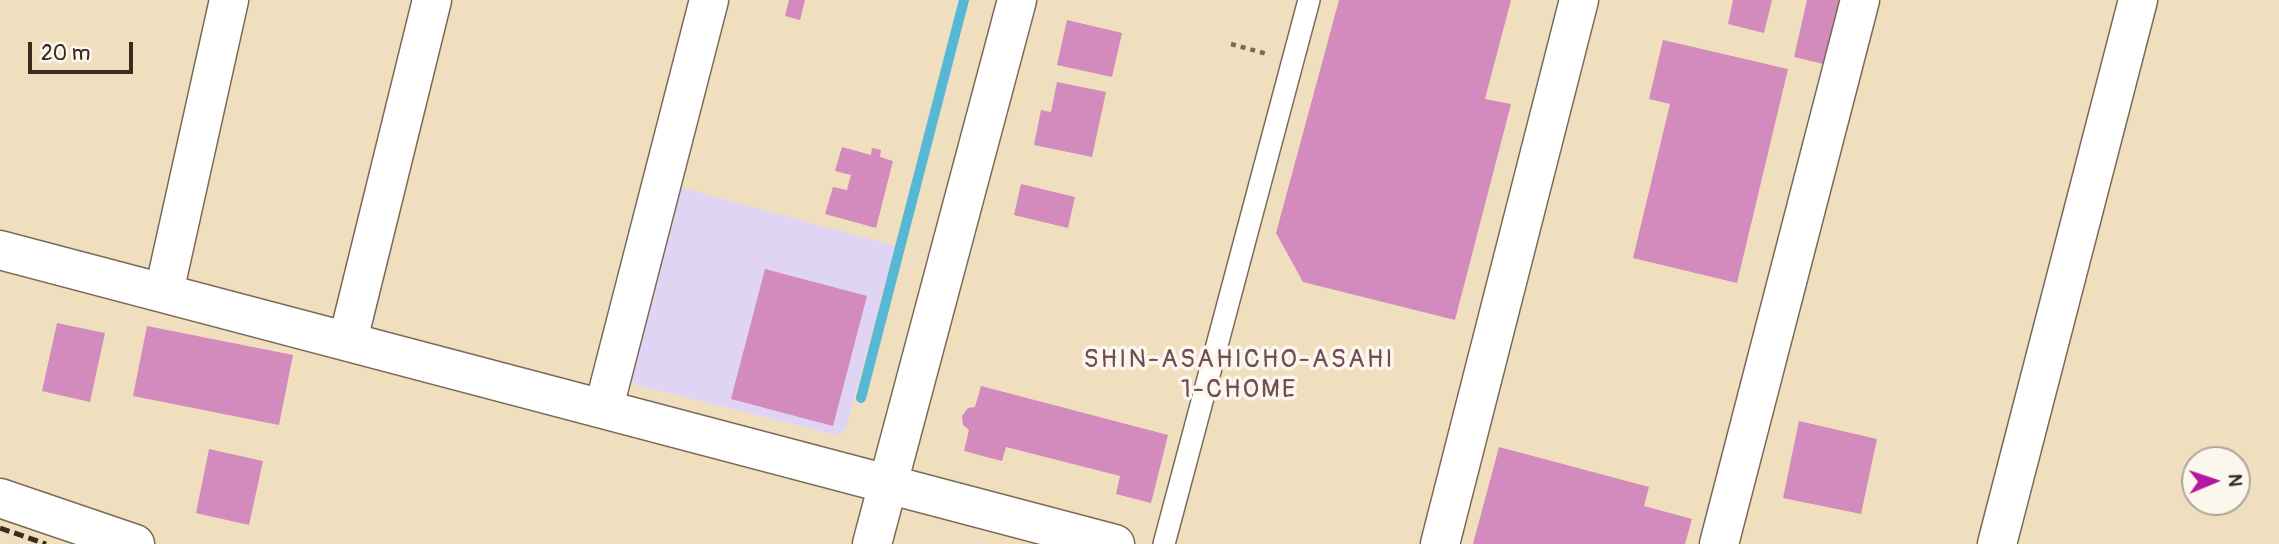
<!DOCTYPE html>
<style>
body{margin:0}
#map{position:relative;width:2279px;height:544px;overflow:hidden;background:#efdfbf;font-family:Pangolin,sans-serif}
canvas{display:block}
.north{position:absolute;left:2181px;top:446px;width:70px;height:70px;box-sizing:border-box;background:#fbf7ec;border:2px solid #aea59a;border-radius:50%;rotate:88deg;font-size:19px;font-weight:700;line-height:28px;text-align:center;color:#3b2a1e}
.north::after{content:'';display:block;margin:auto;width:24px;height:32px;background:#b5179e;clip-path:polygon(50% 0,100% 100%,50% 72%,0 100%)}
.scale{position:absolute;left:28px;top:42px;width:105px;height:32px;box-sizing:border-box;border:4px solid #3b2a1e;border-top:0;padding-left:9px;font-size:21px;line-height:24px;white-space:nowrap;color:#3b2a1e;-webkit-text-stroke:5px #fbf7ec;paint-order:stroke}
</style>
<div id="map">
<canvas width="2279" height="544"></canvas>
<div class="north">N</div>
<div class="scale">20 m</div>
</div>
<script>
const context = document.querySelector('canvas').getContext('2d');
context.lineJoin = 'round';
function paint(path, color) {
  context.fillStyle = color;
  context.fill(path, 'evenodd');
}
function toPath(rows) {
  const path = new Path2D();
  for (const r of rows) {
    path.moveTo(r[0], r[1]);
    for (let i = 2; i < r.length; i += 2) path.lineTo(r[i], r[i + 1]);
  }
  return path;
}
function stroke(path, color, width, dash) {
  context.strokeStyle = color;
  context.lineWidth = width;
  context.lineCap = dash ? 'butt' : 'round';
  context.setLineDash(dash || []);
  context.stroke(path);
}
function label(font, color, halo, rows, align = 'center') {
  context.font = font + ' Pangolin,sans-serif';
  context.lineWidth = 7;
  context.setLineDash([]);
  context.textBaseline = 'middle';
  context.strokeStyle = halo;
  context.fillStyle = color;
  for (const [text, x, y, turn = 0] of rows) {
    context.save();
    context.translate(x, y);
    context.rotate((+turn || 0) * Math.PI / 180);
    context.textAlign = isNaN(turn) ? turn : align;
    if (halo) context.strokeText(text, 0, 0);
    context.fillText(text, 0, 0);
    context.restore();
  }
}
const built = toPath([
 [679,187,895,246,846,429,837,435,628,383]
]);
const stream = toPath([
 [861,398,964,0]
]);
const building = toPath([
 [789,0,805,0,800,20,785,16],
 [1339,0,1511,0,1485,99,1511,104,1455,320,1303,282,1276,233],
 [1733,0,1772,0,1764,33,1728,24],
 [1807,0,1843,0,1828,65,1794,57],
 [1067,20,1122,33,1112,77,1057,65],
 [1663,40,1788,69,1737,283,1633,258,1670,104,1649,99],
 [1057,82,1106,92,1092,157,1034,145,1041,110,1051,112],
 [842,147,871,155,872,148,881,150,880,157,893,161,876,228,825,214,833,187,847,190,851,175,835,171],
 [1021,184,1075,197,1068,228,1014,215],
 [765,269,867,296,833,426,731,399],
 [57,323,105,333,90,402,42,391],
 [147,326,293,355,279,425,133,396],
 [981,386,1168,435,1151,503,1116,494,1120,476,1006,447,1002,461,964,451,969,430,963,425,962,416,968,408,975,407],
 [1799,421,1877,439,1861,514,1783,498],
 [1499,447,1649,487,1644,506,1692,519,1685,544,1473,544],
 [209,449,263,461,249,525,196,513]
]);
const path = toPath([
 [1231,44,1267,54]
]);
const lane = toPath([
 [1164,544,1309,0]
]);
const street = toPath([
 [164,292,229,0],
 [348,340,432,0],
 [604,407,709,0],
 [0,498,135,544],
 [1719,544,1860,0]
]);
const secondary = toPath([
 [0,250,1115,544],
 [872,544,1017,0],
 [1440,544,1579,0],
 [1997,544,2138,0]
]);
const rail = toPath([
 [0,528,46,544]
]);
const neighbourhoodNames = [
 ["SHIN-ASAHICHO-ASAHI",1239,360],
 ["1-CHOME",1239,390]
];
paint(built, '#e0d4f4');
stroke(stream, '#56b8d4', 10);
paint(building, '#d38abc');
stroke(lane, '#7a6956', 24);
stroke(street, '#7a6956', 41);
stroke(secondary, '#7a6956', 41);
stroke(path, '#7a6956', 4.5, [5, 5]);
stroke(lane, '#fff', 21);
stroke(street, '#fff', 38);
stroke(secondary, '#fff', 38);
stroke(rail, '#3b2a1e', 5, [10, 5]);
context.letterSpacing = '2px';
label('26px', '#704c55', '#fbf7ec', neighbourhoodNames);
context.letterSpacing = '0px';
</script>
